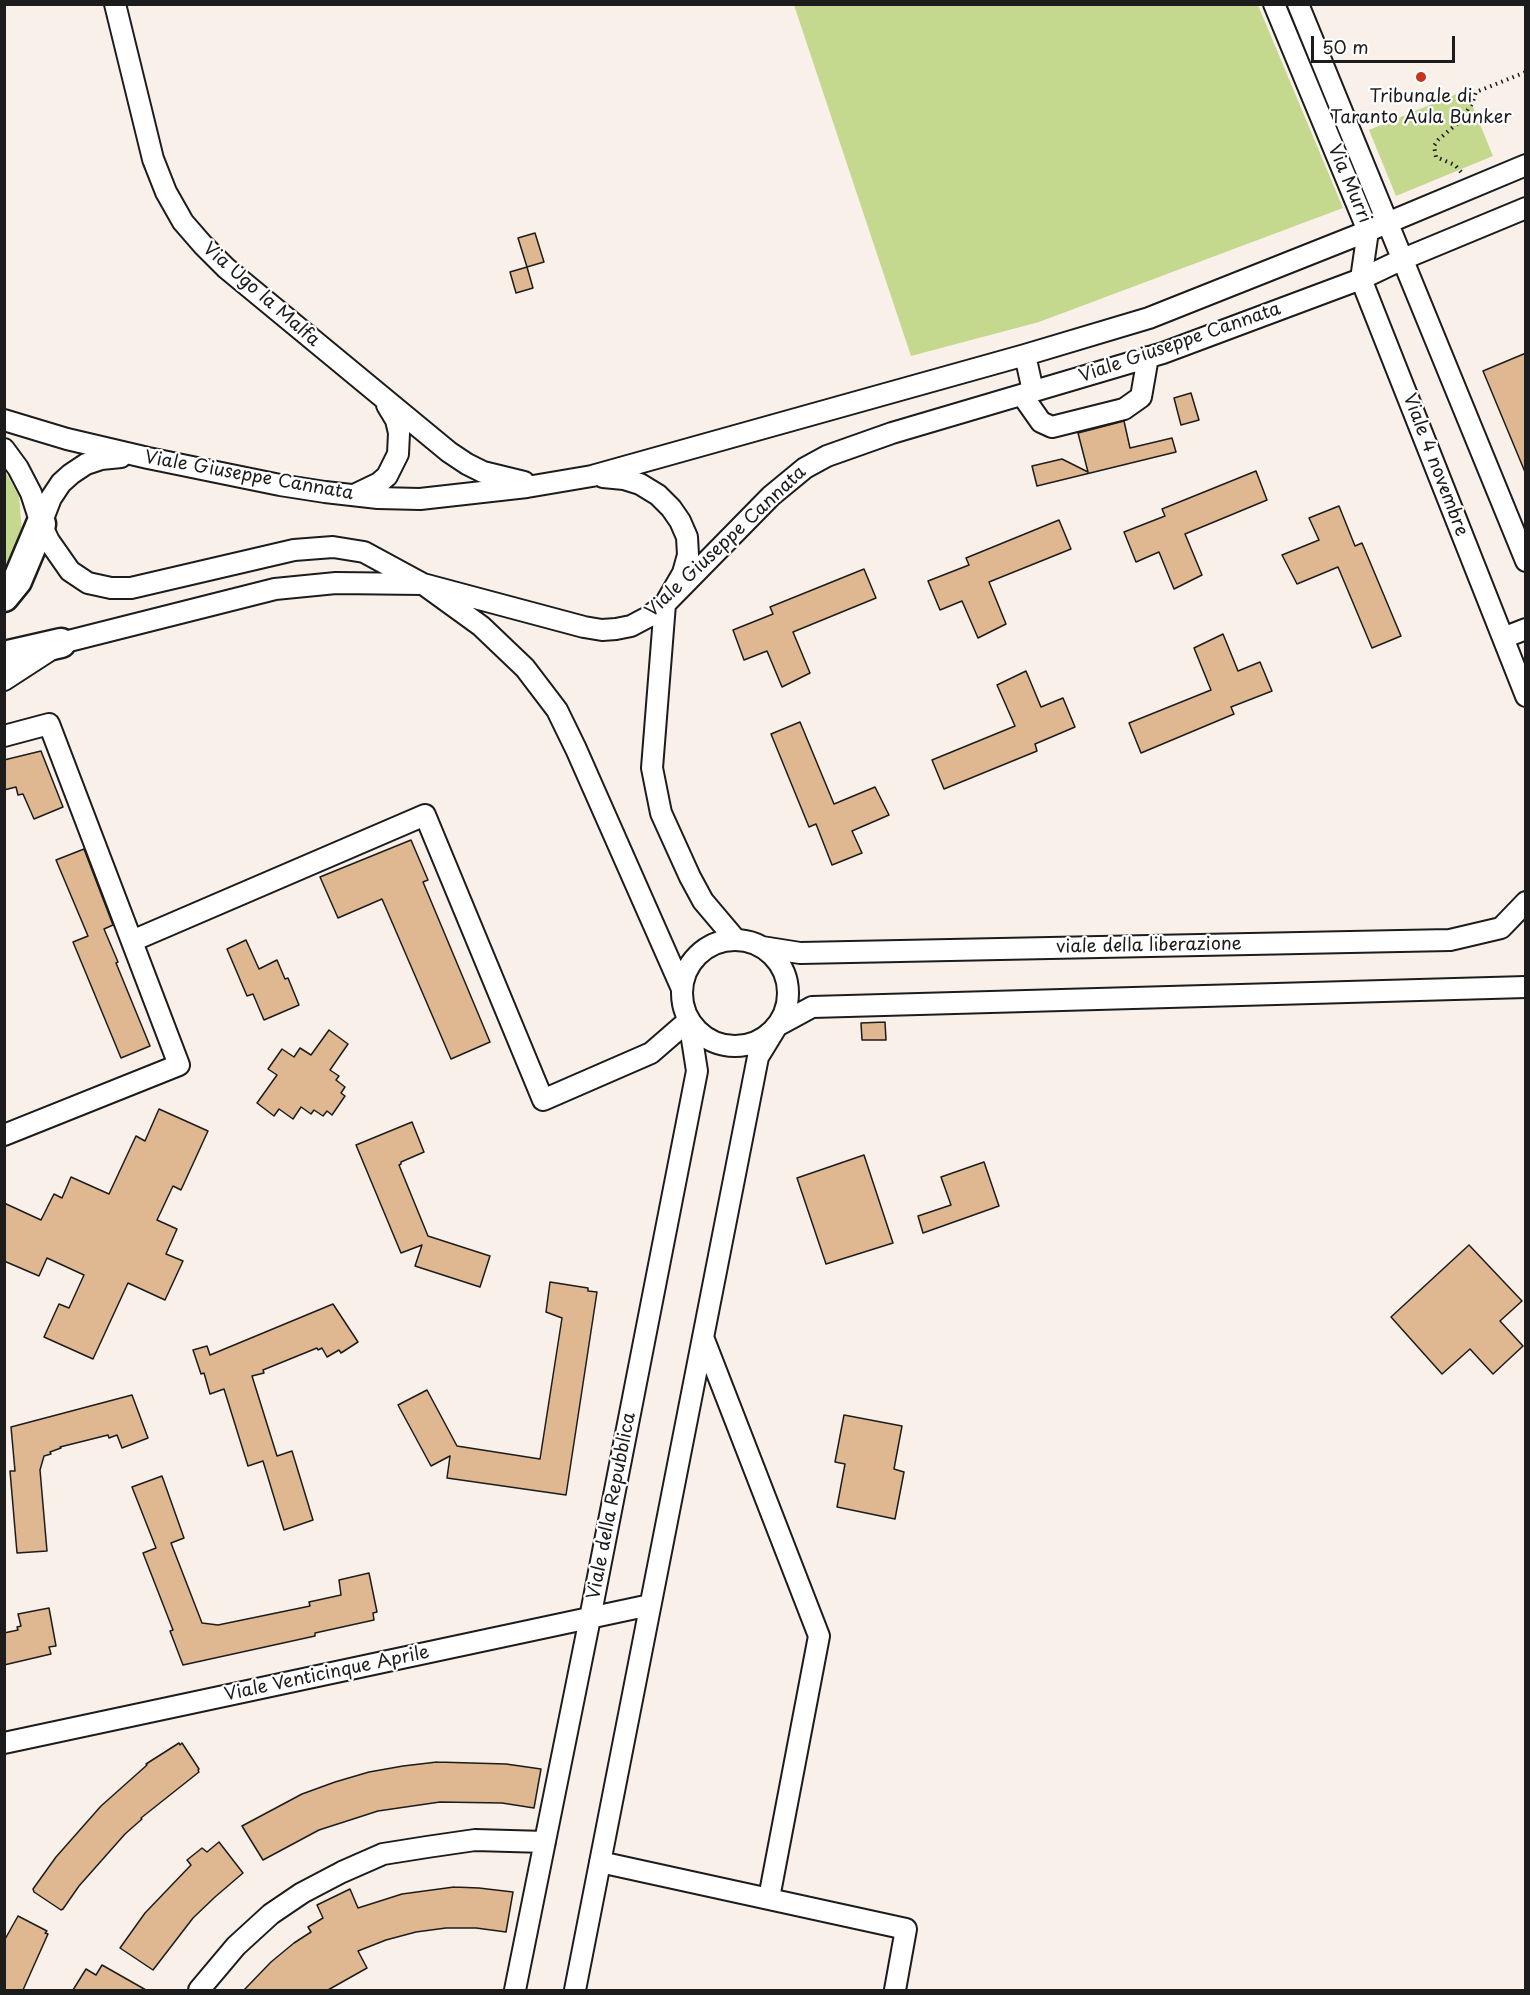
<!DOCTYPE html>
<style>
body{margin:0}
#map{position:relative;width:1530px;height:1995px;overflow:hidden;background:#f9f1e9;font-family:"Playpen Sans",sans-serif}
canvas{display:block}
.frame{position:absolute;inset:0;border:6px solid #1c1c1c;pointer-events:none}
.scale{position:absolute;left:1311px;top:36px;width:144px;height:27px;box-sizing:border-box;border:3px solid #1c1c1c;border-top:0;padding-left:8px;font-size:18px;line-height:21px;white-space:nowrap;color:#1c1c1c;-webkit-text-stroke:4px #fff;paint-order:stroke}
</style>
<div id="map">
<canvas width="1530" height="1995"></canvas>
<div class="frame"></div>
<div class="scale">50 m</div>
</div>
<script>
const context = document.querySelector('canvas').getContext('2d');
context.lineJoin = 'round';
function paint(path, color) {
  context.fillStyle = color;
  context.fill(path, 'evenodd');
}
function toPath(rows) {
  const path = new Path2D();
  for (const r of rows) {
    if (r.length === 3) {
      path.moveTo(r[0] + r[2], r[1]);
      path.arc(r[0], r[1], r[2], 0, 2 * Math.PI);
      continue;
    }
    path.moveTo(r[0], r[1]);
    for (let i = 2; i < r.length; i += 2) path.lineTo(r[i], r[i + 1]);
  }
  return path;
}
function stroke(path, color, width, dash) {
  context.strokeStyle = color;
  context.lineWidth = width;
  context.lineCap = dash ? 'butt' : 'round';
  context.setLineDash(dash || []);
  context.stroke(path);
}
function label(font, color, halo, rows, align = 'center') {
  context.font = font + ' "Playpen Sans",sans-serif';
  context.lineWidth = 4.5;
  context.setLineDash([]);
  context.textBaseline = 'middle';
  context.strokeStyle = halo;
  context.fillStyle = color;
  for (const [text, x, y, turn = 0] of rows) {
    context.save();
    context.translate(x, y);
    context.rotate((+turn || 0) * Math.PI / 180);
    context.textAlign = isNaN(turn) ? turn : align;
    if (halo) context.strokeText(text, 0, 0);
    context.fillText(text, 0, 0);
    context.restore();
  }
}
const green = toPath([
 [794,5,1258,5,1343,208,1039,322,911,356],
 [1466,90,1493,156,1396,196,1369,130],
 [5,471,19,496,23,543,5,584]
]);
const building = toPath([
 [535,233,544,262,527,267,518,238,535,233],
 [527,267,533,288,516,293,510,272,527,267],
 [1526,353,1526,472,1525,472,1483,371,1526,353],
 [1191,393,1199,420,1181,425,1174,398,1191,393],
 [1124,421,1130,448,1172,438,1176,452,1037,486,1032,466,1062,459,1088,472,1078,433,1124,421],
 [1256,471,1267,500,1185,534,1202,575,1174,589,1159,552,1136,562,1124,532,1165,516,1162,509,1256,471],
 [1339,506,1355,546,1362,543,1401,636,1372,648,1338,567,1297,584,1282,555,1319,540,1309,518,1339,506],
 [1059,520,1071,549,989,582,1006,624,978,638,962,601,940,610,928,581,969,565,966,558,1059,520],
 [864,569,876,598,793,632,810,673,782,687,767,651,744,660,733,630,773,614,770,607,864,569],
 [1223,634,1238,671,1260,662,1272,691,1231,707,1234,714,1141,753,1129,723,1211,690,1194,648,1223,634],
 [1026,671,1041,707,1063,698,1075,727,1035,744,1037,751,944,789,932,760,1015,726,997,685,1026,671],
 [800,722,834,804,875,787,889,815,852,831,862,853,832,865,816,824,809,827,771,734,800,722],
 [41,751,63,807,34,819,23,794,18,795,16,787,4,790,4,760,41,751],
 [411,840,428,880,423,882,490,1042,451,1059,382,899,338,918,320,877,411,840],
 [84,849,113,925,104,929,118,962,116,963,150,1046,121,1058,73,942,88,936,56,860,84,849],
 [246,940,259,969,277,960,285,979,288,978,299,1005,264,1020,253,994,247,996,227,949,246,940],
 [885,1022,886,1040,862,1040,861,1023,885,1022],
 [329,1030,348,1044,330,1070,339,1076,336,1080,345,1087,341,1093,345,1096,332,1115,327,1111,323,1116,314,1110,311,1114,301,1107,293,1119,279,1109,274,1116,257,1103,277,1075,268,1069,282,1049,294,1057,300,1048,311,1055,329,1030],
 [159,1109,208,1131,181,1190,173,1186,157,1220,177,1229,166,1254,183,1261,165,1300,128,1283,93,1359,44,1337,59,1304,69,1308,84,1275,47,1258,39,1276,4,1261,4,1203,41,1220,54,1194,62,1198,71,1177,109,1194,136,1136,145,1141,159,1109],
 [412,1122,424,1152,401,1162,401,1164,399,1165,428,1236,490,1256,480,1287,415,1266,422,1245,401,1253,356,1145,412,1122],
 [864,1155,893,1243,826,1264,797,1178,864,1155],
 [984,1162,999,1206,923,1233,918,1216,951,1205,941,1177,984,1162],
 [1469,1245,1522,1301,1500,1321,1523,1346,1493,1374,1470,1349,1442,1374,1391,1317,1469,1245],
 [550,1282,588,1288,588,1291,597,1292,566,1495,447,1478,450,1456,431,1466,398,1405,427,1390,457,1446,540,1459,562,1318,546,1312,550,1282],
 [333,1304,358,1342,341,1353,339,1350,327,1357,322,1348,318,1350,317,1348,263,1370,264,1373,252,1376,277,1456,292,1451,313,1520,284,1530,263,1461,248,1466,224,1389,210,1394,204,1373,201,1374,193,1350,207,1346,210,1355,333,1304],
 [132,1395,148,1438,122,1448,117,1435,109,1438,108,1435,60,1447,61,1448,50,1452,51,1454,44,1456,40,1470,47,1551,17,1553,10,1471,15,1471,11,1427,132,1395],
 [844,1415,902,1426,894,1469,904,1472,895,1519,837,1507,845,1464,835,1462,844,1415],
 [162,1476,184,1538,171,1543,202,1623,218,1625,310,1606,309,1602,341,1595,339,1580,369,1573,377,1612,373,1613,374,1620,315,1633,315,1636,183,1665,170,1631,173,1630,143,1553,156,1548,132,1487,162,1476],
 [49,1608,56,1646,49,1647,51,1654,4,1665,4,1633,18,1630,17,1627,21,1626,18,1614,49,1608],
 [179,1743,180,1745,182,1743,199,1769,198,1770,199,1772,141,1818,142,1819,125,1834,79,1886,63,1909,61,1910,34,1892,33,1889,56,1857,101,1806,147,1765,146,1764,179,1743],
 [437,1762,506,1764,541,1769,534,1808,502,1803,440,1802,378,1811,319,1830,263,1860,242,1826,302,1794,335,1782,369,1772,403,1766,437,1762],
 [219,1842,243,1873,215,1897,193,1918,153,1970,120,1948,145,1913,191,1865,187,1860,202,1848,207,1852,219,1842],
 [454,1887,479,1888,513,1892,506,1932,476,1928,446,1928,416,1932,386,1940,358,1951,367,1968,328,1990,244,1990,271,1962,294,1943,311,1932,308,1927,323,1918,317,1905,350,1889,358,1908,402,1894,454,1887],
 [18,1916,47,1931,45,1933,48,1934,23,1990,4,1990,4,1941,18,1916],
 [102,1965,146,1990,73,1990,86,1969,96,1975,102,1965]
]);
const path = toPath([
 [1461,172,1455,165,1436,157,1434,146,1438,140,1459,122,1472,104,1476,92,1526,72]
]);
const minor = toPath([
 [115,4,153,159,166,192,183,222,203,245,226,268,449,452,467,464,483,472,524,482],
 [1274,4,1368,231,1361,279,1526,696],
 [1298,4,1526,561],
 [1025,355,1033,391],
 [1022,395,1041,422,1052,427,1124,409,1141,397,1148,357],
 [4,420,67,439,148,458,280,485,325,492,378,498,420,499,527,487,592,476,1025,355,1149,318,1368,231,1526,165],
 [4,449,18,468,31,493,41,524,49,541,70,571,88,583,111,588,131,588,294,550,333,547,364,552,423,584,584,627,602,630,616,629,631,626,648,617,665,604,771,496,805,468,827,456,892,433,1163,353,1361,279,1403,259,1526,208],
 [603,477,624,479,640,484,658,495,671,508,680,521,687,537,688,555,683,573,665,604,652,768,661,813,690,877,703,901,736,940],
 [354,495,379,483,387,476,398,454,399,433,396,420,387,405],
 [41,524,51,498,61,483,71,474,86,464,101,459,121,457],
 [1503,638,1526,629],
 [4,680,61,643,275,589,336,583,423,584,481,626,525,668,557,710,576,749,682,989],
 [4,736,49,724,179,1065,4,1135],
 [735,993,53],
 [132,941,425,815,543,1100,651,1053,689,1020],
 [762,947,800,953,1450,940,1501,928,1526,902],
 [703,1337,819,1636,769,1898],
 [4,1743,650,1605],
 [600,1862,906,1929,895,1990],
 [199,1990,236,1946,271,1914,302,1893,342,1872,383,1854,427,1847,475,1840,545,1842],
 [515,1990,590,1618,697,1071,689,1020],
 [575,1990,758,1057,777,1026,812,1007,1526,987]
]);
const highway = toPath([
 [4,597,17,581,41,524],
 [4,656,61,643]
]);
const markers = [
 [1421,77,6,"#c8321e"]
];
const poiNames = [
 ["Tribunale di",1421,97],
 ["Taranto Aula Bunker",1421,118]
];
const streetNames = [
 ["Via Murri",1349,184,67],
 ["Via Ugo la Malfa",261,295,41],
 ["Viale Giuseppe Cannata",1180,343,-19],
 ["Viale 4 novembre",1435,465,69],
 ["Viale Giuseppe Cannata",249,476,10],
 ["Viale Giuseppe Cannata",726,542,-43],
 ["viale della liberazione",1149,946,-1],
 ["Viale della Repubblica",612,1506,-79],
 ["Viale Venticinque Aprile",327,1674,-12]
];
paint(green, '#c5d98e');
paint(building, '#dfb790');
stroke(building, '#1c1c1c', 1.5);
stroke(minor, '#1c1c1c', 24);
stroke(highway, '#1c1c1c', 33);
stroke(path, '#1c1c1c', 4, [1.5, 4.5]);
stroke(minor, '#fff', 20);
stroke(highway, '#fff', 28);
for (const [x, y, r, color] of markers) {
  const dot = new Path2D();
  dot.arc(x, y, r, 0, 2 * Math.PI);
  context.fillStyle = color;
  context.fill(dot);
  stroke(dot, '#fff', 2);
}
label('18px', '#1c1c1c', '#fff', poiNames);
label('18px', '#1c1c1c', '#fff', streetNames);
</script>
